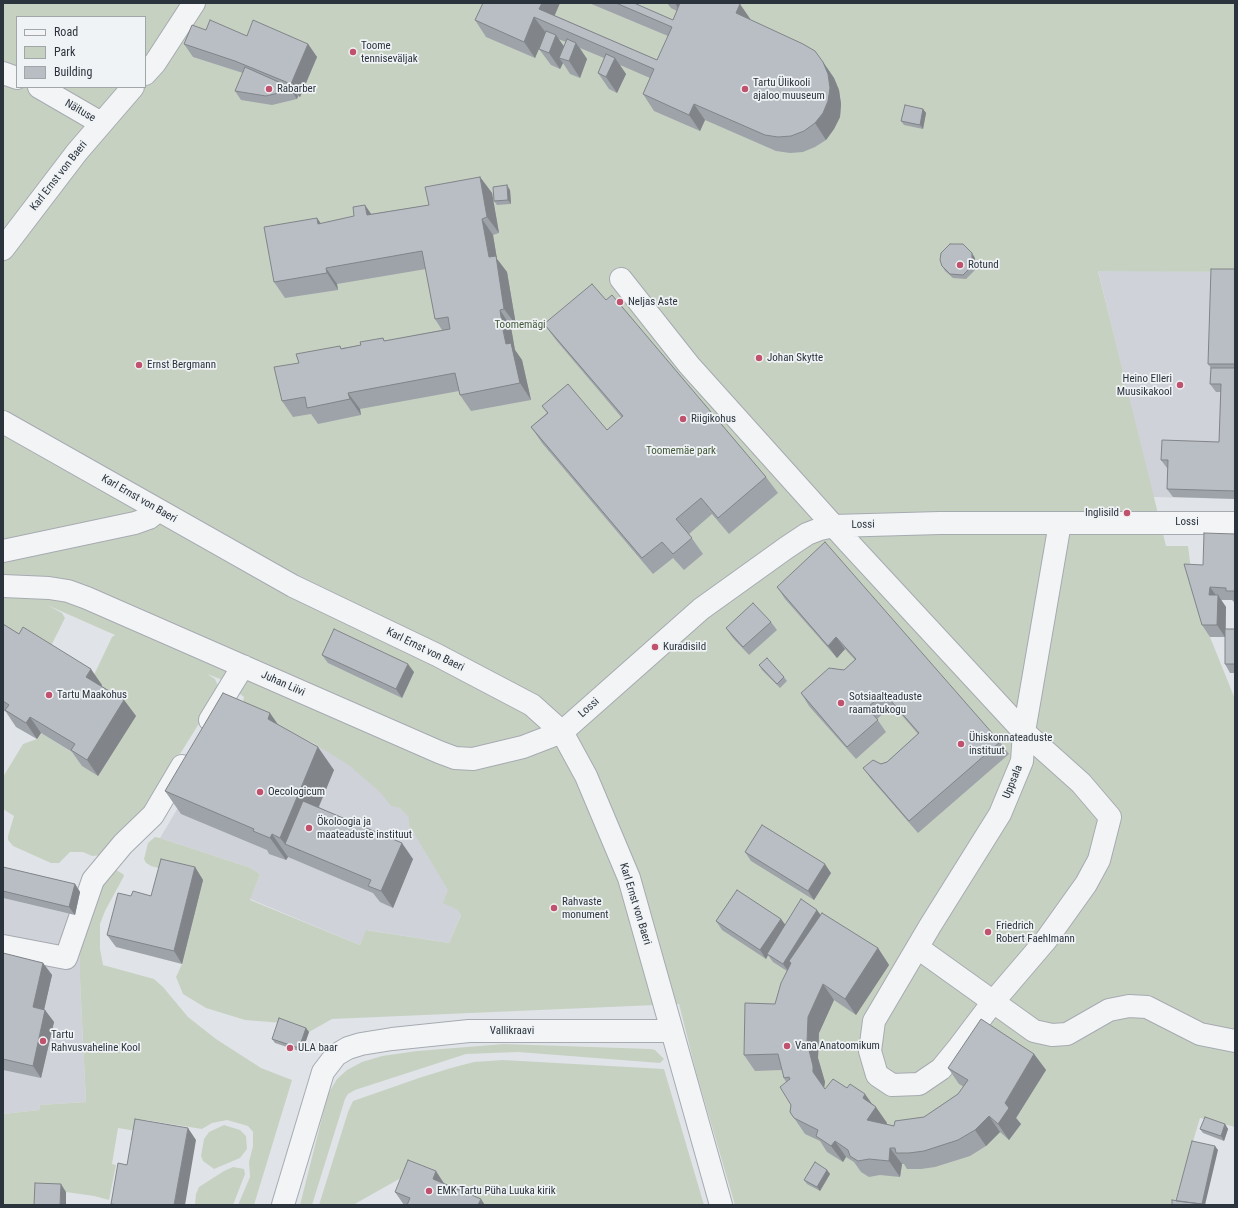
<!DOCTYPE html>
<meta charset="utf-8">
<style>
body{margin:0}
#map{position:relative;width:1238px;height:1208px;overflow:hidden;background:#e0e4e8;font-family:"Roboto Condensed",sans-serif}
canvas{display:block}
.frame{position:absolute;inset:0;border:4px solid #2b333d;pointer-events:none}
.legend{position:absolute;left:16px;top:16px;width:130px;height:72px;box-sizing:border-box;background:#f0f3f5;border:1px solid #a1a6ab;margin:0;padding:5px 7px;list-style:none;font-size:12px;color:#2b333d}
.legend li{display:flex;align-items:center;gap:8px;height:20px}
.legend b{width:20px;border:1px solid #a1a6ab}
</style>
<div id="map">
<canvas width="1238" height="1208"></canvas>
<div class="frame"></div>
<ul class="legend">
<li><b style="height:5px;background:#f3f4f6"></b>Road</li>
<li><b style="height:11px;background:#c7d1c2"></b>Park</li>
<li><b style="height:11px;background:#b8bec4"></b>Building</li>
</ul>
</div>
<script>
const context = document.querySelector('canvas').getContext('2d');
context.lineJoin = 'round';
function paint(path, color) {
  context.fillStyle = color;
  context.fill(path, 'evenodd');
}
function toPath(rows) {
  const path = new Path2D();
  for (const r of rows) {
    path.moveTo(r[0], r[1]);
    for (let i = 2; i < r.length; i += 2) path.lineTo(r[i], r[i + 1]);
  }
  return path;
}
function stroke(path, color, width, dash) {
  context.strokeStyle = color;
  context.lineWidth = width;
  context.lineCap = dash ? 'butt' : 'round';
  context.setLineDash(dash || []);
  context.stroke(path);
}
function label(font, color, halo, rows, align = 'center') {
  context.font = font + ' "Roboto Condensed",sans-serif';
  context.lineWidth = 3.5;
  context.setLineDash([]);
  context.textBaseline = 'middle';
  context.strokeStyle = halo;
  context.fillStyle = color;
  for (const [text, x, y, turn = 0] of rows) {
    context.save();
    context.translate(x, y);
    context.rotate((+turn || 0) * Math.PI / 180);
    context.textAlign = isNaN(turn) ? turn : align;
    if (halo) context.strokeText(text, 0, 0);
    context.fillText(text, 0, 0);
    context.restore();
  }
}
const built = toPath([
 [1098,270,1235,272,1235,499,1153,497],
 [236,710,245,710,293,733,366,771,414,823,462,912,449,943,367,930,360,945,250,899,260,874,251,868,160,838],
 [3,898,75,915,85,926,80,980,86,1102,40,1105,39,1110,3,1114]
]);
const green = toPath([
 [3,3,1235,3,1235,272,1098,271,1166,546,1188,546,1192,577,1210,637,1235,699,1235,1127,1200,1118,1174,1205,735,1205,696,1072,679,1004,332,1019,309,1032,282,1023,245,1020,206,1008,183,994,176,977,182,964,169,871,151,866,146,863,144,859,148,843,155,837,160,838,251,868,260,874,250,900,360,945,366,930,449,943,461,915,458,910,443,903,448,890,409,825,409,818,400,808,391,806,380,792,350,766,313,743,261,717,241,712,244,697,220,679,207,674,215,679,218,686,210,706,145,810,103,855,92,856,83,852,70,852,59,863,51,863,13,846,8,840,8,836,14,816,3,809,3,777,23,744,37,739,41,733,86,761,92,679,112,637,115,635,47,605,62,613,65,618,48,652,3,633],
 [17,17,145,17,145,87,17,87],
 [116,870,123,874,124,876,105,911,100,924,100,949,103,965,154,979,163,987,188,1017,216,1039,261,1068,292,1080,254,1205,238,1205,250,1177,249,1162,253,1146,253,1132,248,1126,227,1120,212,1123,202,1129,145,1120,141,1120,136,1131,118,1128,112,1164,116,1165,109,1200,94,1196,66,1192,40,1205,3,1205,3,1114,39,1110,40,1105,86,1102,80,980,80,950,85,926,104,883],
 [504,1044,651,1049,655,1050,664,1059,660,1063,518,1052,466,1054,355,1090,348,1094,345,1099,312,1205,300,1205,328,1094,337,1079,347,1070,362,1062,382,1056,417,1051],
 [503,1060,664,1069,704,1205,468,1205,408,1174,353,1205,319,1205,348,1112,353,1101,419,1078,451,1068,474,1062],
 [224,1125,240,1130,246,1136,247,1149,240,1158,214,1169,203,1161,201,1156,204,1139,209,1132],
 [233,1167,244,1169,245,1174,233,1205,195,1204,196,1194,199,1187,224,1171]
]);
const minor = toPath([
 [3,73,17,78],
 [145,74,155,63,194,3],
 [39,87,101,123],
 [3,249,77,152,133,87],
 [621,279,689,365,849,543,1024,732,1081,783,1110,817,1099,860,1086,884,1046,940,993,1002,959,1047,941,1069,919,1084,892,1085,877,1075,870,1051,874,1021,930,926,1000,814,1022,761,1024,732,1060,523],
 [3,422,293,586,437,655,532,705,562,732,586,776,629,878,721,1205],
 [3,551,135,523,149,518,158,511],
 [3,586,49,588,68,591,87,598,439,752,455,758,473,759,523,747,562,732,701,609,786,548,807,534,820,529,834,526,940,523,1235,523],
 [210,720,243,666],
 [3,946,66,958,93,880,123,844,153,815,182,766],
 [918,948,1034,1031,1052,1035,1067,1034,1109,1010,1129,1006,1147,1007,1200,1034,1235,1041],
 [283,1205,323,1072,336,1055,348,1048,361,1044,392,1039,469,1031,671,1031]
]);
const wall = toPath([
 [483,3,560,3,554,15,657,60,668,36,589,3,634,3,673,20,677,11,671,8,667,3,736,3,750,20,823,62,834,78,839,90,841,104,840,117,834,129,826,140,815,147,803,152,790,153,776,151,705,120,700,131,654,111,643,94,650,78,620,65,626,74,617,93,609,89,598,73,604,58,580,48,587,59,580,78,570,74,563,63,560,69,551,65,539,49,542,41,535,58,486,37,475,20],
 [558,39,566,42,564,46],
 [206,30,308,44,317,57,300,97,298,96,297,99,272,105,241,100,235,91,243,73,193,57,184,44],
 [923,109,926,113,923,129,904,125,901,121],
 [480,177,492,193,499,233,493,235,497,259,507,272,516,325,511,327,514,346,515,350,522,360,531,400,471,411,460,395,459,391,360,409,361,415,318,424,311,414,293,417,282,401,299,363,342,348,361,345,383,338,385,341,442,330,435,319,426,269,337,284,338,290,285,298,274,282,317,218,321,224,371,214,429,205],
 [510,190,511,204,497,205,494,201],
 [975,258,975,270,966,279,953,278,945,271,942,266],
 [1235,269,1235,499,1173,497,1167,489,1168,468,1167,468,1161,460,1219,442,1221,392,1216,392,1210,384,1211,368,1208,364],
 [606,300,766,477,778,493,729,534,712,514,689,534,703,554,684,570,673,558,653,574,542,443,531,427,547,413,542,406,607,430,622,418,556,340,544,324],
 [1235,534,1235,603,1232,600,1221,600,1226,607,1226,629,1235,629,1235,673,1230,673,1225,664,1225,637,1210,637,1202,625,1203,565],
 [777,587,1000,742,1009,754,918,833,872,780,863,768,887,762,918,734,893,705,877,719,886,732,856,759,809,706,801,693,844,670,855,660,845,649,837,658,785,599],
 [771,622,777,630,749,655,732,637,726,628],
 [3,624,102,685,101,686,124,700,136,716,98,776,82,766,72,752,41,733,37,739,16,727,6,712,3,710],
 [322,655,414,672,402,698,328,663],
 [759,665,784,677,787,681,780,688,762,670],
 [278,725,334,770,319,807,413,859,393,908,380,902,373,893,288,857,286,860,269,854,267,850,181,814,165,791],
 [745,852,831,873,814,900,751,861],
 [3,867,75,884,80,892,75,915,3,898],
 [195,867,203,880,182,964,116,947,107,935,131,896,151,896],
 [821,915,878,948,889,965,856,1015,834,1000,819,1033,818,1058,825,1082,824,1088,825,1089,873,1104,887,1123,886,1124,894,1126,924,1117,958,1094,964,1087,959,1084,948,1068,1034,1054,1046,1070,1016,1118,1021,1124,1009,1140,1000,1132,986,1146,970,1156,935,1167,921,1169,907,1169,904,1164,902,1164,900,1177,880,1175,869,1177,861,1172,854,1162,846,1157,843,1162,827,1152,820,1141,805,1134,790,1112,791,1105,786,1082,784,1078,782,1070,755,1071,744,1055,775,1004,787,971,773,962,768,955,766,959,722,930,716,921,781,919,785,925],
 [3,953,43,963,52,975,44,1009,54,1022,41,1078,3,1070],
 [306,1028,309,1032,302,1052,275,1043,272,1039],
 [1225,1124,1228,1129,1224,1141,1203,1133,1200,1129],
 [827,1170,830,1174,820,1191,807,1184,804,1180],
 [445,1184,485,1205,404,1205,395,1192]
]);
const shadedWall = toPath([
 [542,3,560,3,551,24,539,9],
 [675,3,684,3,681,13],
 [740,4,751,20,736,13],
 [534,17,546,33,535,58,524,42],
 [556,35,567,51,559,58,563,63,560,69,549,53],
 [576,43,587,59,580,78,569,61],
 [308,44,317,57,300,97,291,84],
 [615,58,626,74,617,93,606,77],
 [823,62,834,78,839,90,841,104,840,117,834,129,826,140,815,123],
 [292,88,298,96,297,99,291,90],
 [694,104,705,120,700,131,689,115],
 [923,109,926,113,923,129,920,125],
 [480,177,492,193,499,233,487,217],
 [507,185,510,190,511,204,508,200],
 [365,205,376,221,367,215],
 [317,218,328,234,318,224],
 [482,219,493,235,497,259,507,272,516,325,504,309,489,257],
 [972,253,975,258,975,270,972,266],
 [326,268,337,284,338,290,327,273],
 [500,310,511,327,515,350,522,360,531,400,520,383,506,344],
 [348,393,360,409,361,415,350,399],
 [1210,587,1218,598,1218,595,1226,607,1225,637,1217,625,1209,595],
 [836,637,845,649,837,658,828,646],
 [408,664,414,672,402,698,396,689],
 [91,669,102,685,97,693,86,677],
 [124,700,136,716,98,776,87,760],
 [270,713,286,736,268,719],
 [30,717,41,733,37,739,26,723],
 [318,747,334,770,300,851,285,844,280,838],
 [272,834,288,857,286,860,270,838],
 [402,843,413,859,393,908,381,891],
 [825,864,831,873,814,900,808,891],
 [195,867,203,880,182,964,174,951],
 [75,884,80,892,75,915,69,907],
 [817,910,823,918,791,963,789,961,793,967,789,972,783,964],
 [781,919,787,927,767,954,768,955,766,959,760,950],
 [878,948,889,965,856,1015,845,999],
 [43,963,52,975,42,1019,33,1007],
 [823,984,834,1000,819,1033,818,1058,825,1082,824,1088,813,1072,807,1042,808,1017],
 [45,1010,54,1022,41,1078,33,1066],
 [306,1028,309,1032,302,1052,299,1048],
 [1034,1054,1046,1070,1016,1118,1021,1124,1009,1140,998,1124,1005,1103],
 [865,1094,875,1108,876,1107,887,1123,879,1136,867,1120,863,1098],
 [989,1116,1000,1132,986,1146,975,1130],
 [1225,1124,1228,1129,1224,1141,1221,1136],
 [188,1128,196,1140,185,1205,174,1205],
 [835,1141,846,1157,843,1162,831,1146],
 [1215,1146,1218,1150,1205,1205,1201,1205],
 [890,1148,902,1164,900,1177,889,1161],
 [827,1170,830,1174,820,1191,817,1187],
 [436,1171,447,1188,433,1179],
 [61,1184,66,1192,66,1205,60,1205],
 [481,1199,485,1205,478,1205]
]);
const building = toPath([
 [483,3,542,3,539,9,657,60,672,27,616,3,634,3,673,20,680,3,736,3,740,4,736,13,803,44,815,51,823,62,828,74,830,88,828,101,823,113,815,123,804,131,791,136,778,137,765,135,694,104,689,115,643,94,654,69,534,17,524,42,475,20,483,3],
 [210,20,247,36,253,20,308,44,291,84,235,61,184,44,192,25,206,30,210,20],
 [546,31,556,35,549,53,539,49,546,31],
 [567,39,576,43,569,61,559,58,567,39],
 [606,54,615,58,606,77,598,73,606,54],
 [245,67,292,88,291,90,266,96,235,91,245,67],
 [905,105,923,109,920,125,901,121,905,105],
 [480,177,487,217,482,219,489,257,496,256,504,309,500,310,503,330,506,344,511,343,520,383,460,395,455,373,348,393,350,399,307,408,305,397,282,401,274,367,299,363,296,354,340,346,341,349,361,345,360,342,383,338,384,341,450,329,448,317,435,319,422,251,326,268,327,273,274,282,264,227,317,218,318,224,354,216,353,207,365,205,367,215,429,205,425,187,480,177],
 [507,185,508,200,494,201,493,187,507,185],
 [950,244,963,244,972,253,972,266,963,275,950,274,942,266,940,260,941,253,950,244],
 [1211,269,1235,269,1235,364,1208,364,1211,269],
 [592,284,606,300,612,295,766,477,718,518,701,498,676,519,692,538,673,554,662,542,642,558,531,427,548,413,542,406,568,384,607,430,623,416,544,324,592,284],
 [1211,368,1235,368,1235,491,1167,489,1168,460,1161,460,1162,440,1219,442,1221,384,1210,384,1211,368],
 [1204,533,1235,534,1235,591,1226,591,1226,588,1210,587,1209,595,1218,595,1217,625,1202,625,1184,564,1203,565,1204,533],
 [825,542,1000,742,909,821,863,768,873,760,881,764,887,762,919,733,884,693,867,708,878,720,847,747,801,693,829,668,844,670,856,659,836,637,828,646,777,587,825,542],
 [753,603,771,622,743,647,726,628,753,603],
 [3,624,19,634,23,627,91,669,86,677,124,700,87,760,71,750,75,744,30,717,26,723,5,710,9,705,3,701,3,624],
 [334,629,408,664,396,689,322,655,334,629],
 [1225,629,1235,629,1235,664,1225,664,1225,629],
 [767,658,784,677,777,684,759,665,767,658],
 [223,693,270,713,268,719,318,747,280,838,272,834,270,838,253,831,254,829,165,791,223,693],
 [303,801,402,843,381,891,368,886,371,880,285,844,303,801],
 [762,825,825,864,808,891,745,852,762,825],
 [161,859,195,867,174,951,107,935,118,893,131,896,133,891,151,896,161,859],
 [3,867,75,884,69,907,3,891,3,867],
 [737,890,781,919,760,950,716,921,737,890],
 [801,899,817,910,783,964,767,954,801,899],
 [822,913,878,948,845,999,823,984,808,1017,807,1042,813,1066,813,1072,825,1089,833,1079,847,1088,850,1084,865,1094,863,1098,876,1107,867,1120,894,1126,895,1121,924,1117,958,1094,968,1080,948,1068,981,1019,1034,1054,1005,1103,1009,1108,998,1124,989,1116,975,1130,958,1140,924,1151,909,1153,896,1153,895,1148,890,1148,889,1161,869,1159,858,1161,850,1156,848,1150,835,1141,831,1146,816,1136,818,1130,794,1118,790,1112,791,1105,780,1087,790,1079,789,1077,784,1078,778,1054,744,1055,745,1003,775,1004,781,983,791,963,789,961,822,913],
 [3,953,43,963,33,1007,45,1010,33,1066,3,1059,3,953],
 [279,1018,306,1028,299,1048,272,1039,279,1018],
 [1205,1117,1225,1124,1221,1136,1200,1129,1205,1117],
 [135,1119,188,1128,174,1205,119,1205,111,1204,118,1163,127,1165,135,1119],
 [1192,1141,1215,1146,1202,1204,1176,1201,1192,1141],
 [408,1160,436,1171,433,1179,481,1199,478,1205,407,1205,410,1198,395,1192,408,1160],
 [815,1162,827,1170,817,1187,804,1180,815,1162],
 [35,1183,61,1184,60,1205,34,1205,35,1183],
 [1172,1200,1208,1205,1172,1205,1172,1200]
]);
const markers = [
 [353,52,4,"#c0526e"],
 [269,89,4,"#c0526e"],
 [745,89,4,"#c0526e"],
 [960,265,4,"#c0526e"],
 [620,302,4,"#c0526e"],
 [759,358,4,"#c0526e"],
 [139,365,4,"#c0526e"],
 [1180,385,4,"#c0526e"],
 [683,419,4,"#c0526e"],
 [1127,513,4,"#c0526e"],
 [655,647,4,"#c0526e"],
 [49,695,4,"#c0526e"],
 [841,703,4,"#c0526e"],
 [961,744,4,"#c0526e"],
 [260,792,4,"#c0526e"],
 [309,828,4,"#c0526e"],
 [554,908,4,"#c0526e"],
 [988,932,4,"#c0526e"],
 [43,1041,4,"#c0526e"],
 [787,1046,4,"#c0526e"],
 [290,1048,4,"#c0526e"],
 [429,1191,4,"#c0526e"]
];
const poiNames = [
 ["Toome",361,46],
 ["tenniseväljak",361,59],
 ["Tartu Ülikooli",753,83],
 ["ajaloo muuseum",753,96],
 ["Rabarber",277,89],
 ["Rotund",968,265],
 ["Neljas Aste",628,302],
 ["Johan Skytte",767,358],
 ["Ernst Bergmann",147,365],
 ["Heino Elleri",1172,379,"right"],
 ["Muusikakool",1172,392,"right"],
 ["Riigikohus",691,419],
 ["Inglisild",1119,513,"right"],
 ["Kuradisild",663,647],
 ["Tartu Maakohus",57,695],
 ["Sotsiaalteaduste",849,697],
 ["raamatukogu",849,710],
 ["Ühiskonnateaduste",969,738],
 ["instituut",969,751],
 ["Oecologicum",268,792],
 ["Ökoloogia ja",317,822],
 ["maateaduste instituut",317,835],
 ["Rahvaste",562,902],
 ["monument",562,915],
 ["Friedrich",996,926],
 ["Robert Faehlmann",996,939],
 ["Tartu",51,1035],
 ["Rahvusvaheline Kool",51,1048],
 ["Vana Anatoomikum",795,1046],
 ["ULA baar",298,1048],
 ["EMK Tartu Püha Luuka kirik",437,1191]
];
const streetNames = [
 ["Näituse",80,111,30],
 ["Karl Ernst von Baeri",59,176,-52],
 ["Karl Ernst von Baeri",139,499,30],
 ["Lossi",1187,522],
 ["Lossi",863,525,-1],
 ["Karl Ernst von Baeri",425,650,26],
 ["Juhan Liivi",283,684,24],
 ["Lossi",589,708,-42],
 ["Uppsala",1013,782,-68],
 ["Karl Ernst von Baeri",635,904,73],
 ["Vallikraavi",512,1031]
];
const parkNames = [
 ["Toomemägi",520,325],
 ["Toomemäe park",681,451]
];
paint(built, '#cfd3d9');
paint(green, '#c7d1c2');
stroke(minor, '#a6abb1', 24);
stroke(minor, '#f3f4f6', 22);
paint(wall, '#9ea3a9');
paint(shadedWall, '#818589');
paint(building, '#b8bec4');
stroke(building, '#818589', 1);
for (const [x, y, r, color] of markers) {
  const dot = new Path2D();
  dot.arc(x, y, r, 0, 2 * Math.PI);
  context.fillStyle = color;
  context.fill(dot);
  stroke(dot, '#f0f3f5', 1.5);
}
label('11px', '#2b333d', '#f0f3f5', poiNames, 'left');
label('11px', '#2b333d', '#f0f3f5', streetNames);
label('11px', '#425839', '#f0f3f5', parkNames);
</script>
